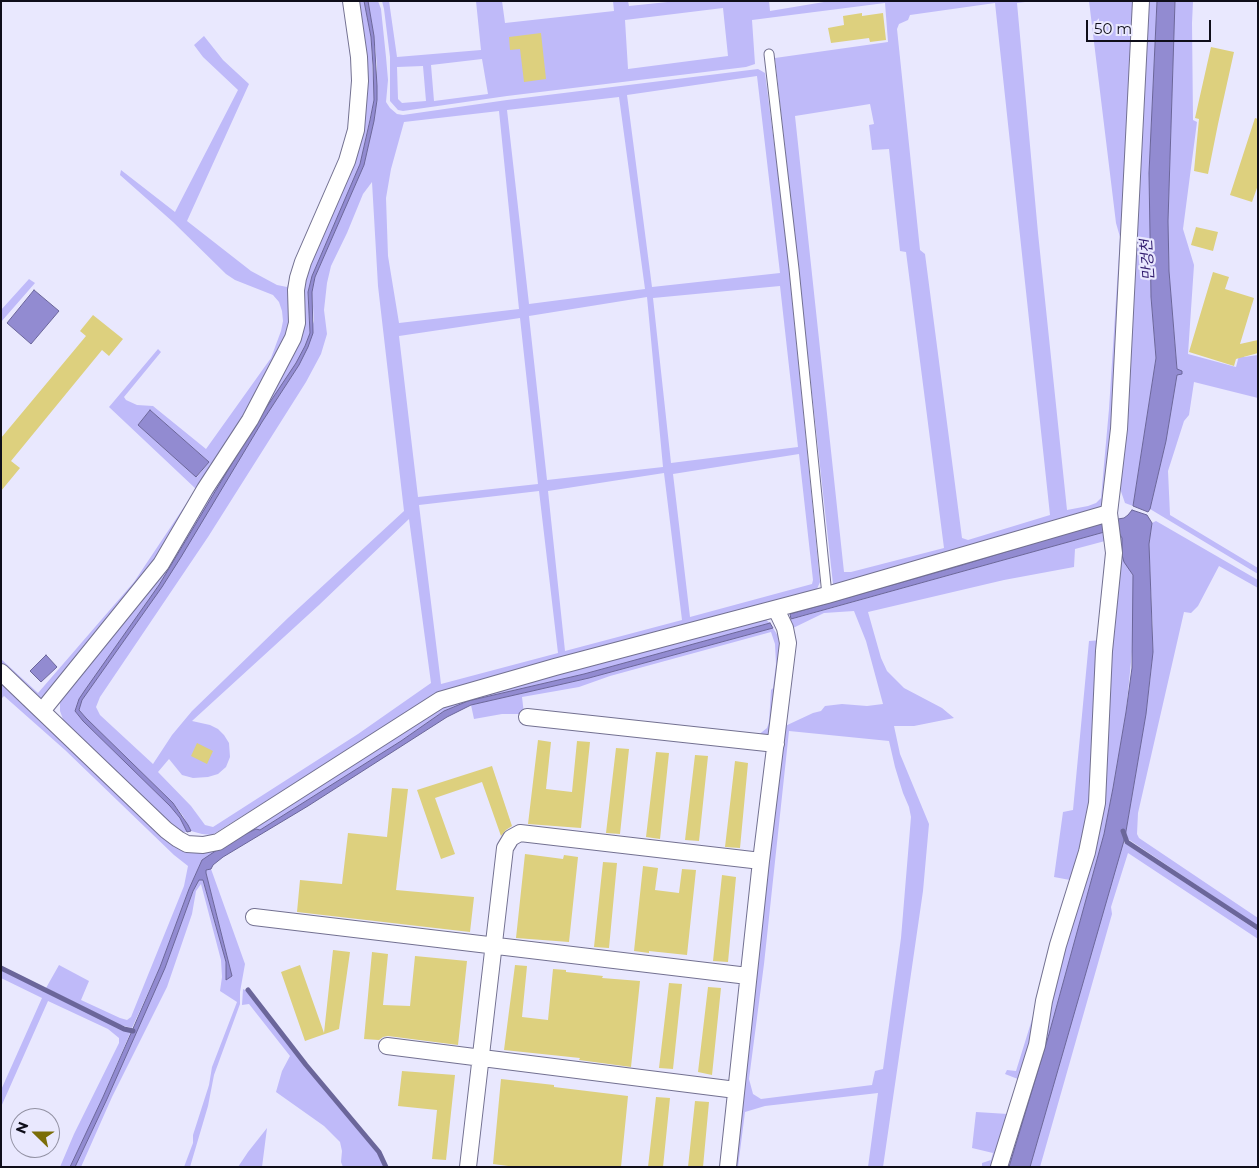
<!DOCTYPE html>
<meta charset="utf-8">
<style>
body{margin:0}
#map{position:relative;width:1259px;height:1168px;overflow:hidden;background:#e9e8fe;font-family:Montserrat,sans-serif}
canvas{display:block}
.frame{position:absolute;inset:0;border:2px solid #0f0e1a;pointer-events:none}
.north{position:absolute;left:10px;top:1108px;width:50px;height:50px;box-sizing:border-box;background:#e9e8fe;border:1px solid #9291a3;border-radius:50%;rotate:292deg;font-size:14px;font-weight:700;line-height:20px;text-align:center;color:#0f0e1a}
.north::after{content:'';display:block;margin:auto;width:18px;height:22px;background:#7b6d08;clip-path:polygon(50% 0,100% 100%,50% 72%,0 100%)}
.scale{position:absolute;left:1086px;top:20px;width:125px;height:22px;box-sizing:border-box;border:2px solid #0f0e1a;border-top:0;padding-left:6px;font-size:15px;line-height:18px;white-space:nowrap;color:#0f0e1a;-webkit-text-stroke:4px #e9e8fe;paint-order:stroke}
</style>
<div id="map">
<canvas width="1259" height="1168"></canvas>
<div class="frame"></div>
<div class="north">N</div>
<div class="scale">50 m</div>
</div>
<script>
const context = document.querySelector('canvas').getContext('2d');
context.lineJoin = 'round';
function paint(path, color) {
  context.fillStyle = color;
  context.fill(path, 'evenodd');
}
function toPath(rows) {
  const path = new Path2D();
  for (const r of rows) {
    path.moveTo(r[0], r[1]);
    for (let i = 2; i < r.length; i += 2) path.lineTo(r[i], r[i + 1]);
  }
  return path;
}
function stroke(path, color, width, dash) {
  context.strokeStyle = color;
  context.lineWidth = width;
  context.lineCap = dash ? 'butt' : 'round';
  context.setLineDash(dash || []);
  context.stroke(path);
}
function label(font, color, halo, rows, align = 'center') {
  context.font = font + ' Montserrat,"Noto Sans KR",sans-serif';
  context.lineWidth = 4.5;
  context.setLineDash([]);
  context.textBaseline = 'middle';
  context.strokeStyle = halo;
  context.fillStyle = color;
  for (const [text, x, y, turn = 0] of rows) {
    context.save();
    context.translate(x, y);
    context.rotate((+turn || 0) * Math.PI / 180);
    context.textAlign = isNaN(turn) ? turn : align;
    if (halo) context.strokeText(text, 0, 0);
    context.fillText(text, 0, 0);
    context.restore();
  }
}
const green = toPath([
 [357,1,364,1,371,37,374,100,360,164,312,276,308,292,310,333,305,346,296,363,258,420,159,585,85,690,79,699,75,711,83,721,170,806,180,818,187,832,183,832,171,826,64,722,60,711,60,703,61,696,154,582,289,360,303,282,354,159],
 [368,1,378,1,381,9,386,57,388,80,386,102,390,108,397,114,403,115,507,100,758,69,765,73,785,228,820,582,817,589,674,628,426,701,212,835,202,834,191,831,183,816,173,803,86,718,79,710,82,700,162,587,262,422,299,365,314,321,312,292,315,277,364,165,374,121,377,100,377,65,374,36],
 [757,76,780,273,652,287,627,95],
 [619,97,645,289,529,304,507,110],
 [499,111,519,309,399,323,388,256,386,198,391,169,404,122],
 [372,182,378,286,404,511,289,617,192,711,172,735,153,764,100,715,96,707,100,697,208,537,306,382,321,354,327,334,324,310,327,283,331,266,347,233,363,194],
 [780,286,798,447,671,463,653,298],
 [647,297,663,467,547,480,529,316],
 [520,318,538,484,418,497,399,336],
 [799,454,813,580,812,584,690,617,673,474],
 [664,473,682,620,565,651,548,491],
 [539,491,558,653,441,684,419,505],
 [409,519,431,683,358,734,213,827,205,825,191,806,158,772,169,759,182,775,193,778,208,777,218,774,226,767,230,757,229,743,224,735,218,729,210,725,192,721,319,605],
 [382,1,389,1,397,57,481,50,476,1,502,1,505,23,614,11,613,1,628,1,629,6,677,1,769,1,770,11,830,1,1033,1,1017,3,1038,233,1067,510,1088,506,1096,503,1101,498,1109,409,1120,237,1116,223,1089,1,1138,1,1117,397,1104,504,1097,510,835,587,833,584,775,58,888,42,885,3,752,20,755,64,746,67,507,96,403,111,398,110,390,101,390,57,384,9],
 [995,3,1050,515,968,540,962,538,925,254,920,250,897,29,899,24,908,20,910,15],
 [723,8,728,56,628,69,625,20],
 [482,59,488,94,434,101,431,65],
 [423,66,426,101,402,103,398,99,397,67],
 [870,104,874,124,869,125,872,150,889,149,900,251,906,252,944,548,851,572,844,572,795,116],
 [1143,1,1157,1,1149,173,1151,297,1156,358,1133,506,1125,503,1117,480],
 [1175,1,1193,1,1192,23,1193,120,1197,122,1183,229,1194,265,1188,354,1236,367,1241,348,1244,357,1258,355,1258,398,1194,382,1189,415,1184,421,1168,471,1170,515,1258,568,1258,574,1150,509,1166,441,1177,375,1182,371,1177,370,1169,271,1168,221],
 [204,36,223,60,249,84,187,221,251,271,277,285,287,287,295,267,288,329,280,357,136,590,46,694,42,698,37,698,1,665,1,659,38,693,134,582,196,489,109,407,158,349,161,352,124,397,126,400,137,405,153,406,206,449,271,358,281,331,283,321,282,311,279,302,273,295,235,280,226,274,173,222,120,175,121,170,175,212,238,90,203,57,194,45],
 [150,410,209,462,197,477,138,425],
 [29,279,35,283,1,322,1,310],
 [1156,521,1258,580,1258,588,1219,566,1198,606,1191,613,1184,612,1138,813,1137,834,1139,838,1258,918,1258,926,1125,837,1146,714,1151,673,1153,637,1149,544,1152,523],
 [1108,531,1105,541,1075,549,1074,567,1004,580,868,612,881,658,887,671,904,688,942,708,954,718,914,726,894,726,900,754,929,824,923,891,883,1167,868,1167,878,1093,765,1106,745,1112,738,1167,732,1167,783,727,813,713,821,711,825,706,842,704,867,706,883,704,866,641,854,611,824,613,791,629,785,621],
 [789,731,889,741,895,767,903,793,909,807,911,817,901,938,883,1069,875,1071,872,1085,761,1099,753,1094,749,1079,764,964],
 [1120,535,1122,538,1122,555,1133,575,1133,642,1126,712,1113,788,1104,834,1036,1082,1009,1167,1001,1167,1093,833],
 [765,619,770,623,584,674,468,701,444,711,401,741,305,802,260,830,256,829,202,860,189,889,160,967,132,1028,120,1025,46,988,59,965,89,981,81,1000,120,1018,127,1020,131,1017,184,886,188,866,174,855,65,750,4,696,1,699,1,683,191,851,436,707],
 [773,628,778,636,780,648,771,735,757,736,767,728,769,722,771,690,773,688,776,664,775,644,771,632,610,676,579,687,522,697,524,714,502,714,474,719,471,705,589,678],
 [1102,640,1093,805,1023,1081,1005,1074,1007,1070,1016,1071,1034,1013,1070,880,1054,877,1063,812,1073,810,1089,641],
 [1123,842,1258,931,1258,939,1128,853,1111,907,1112,914,1040,1167,1030,1167],
 [211,869,245,964,240,992,240,1004,214,1075,208,1106,190,1167,184,1167,193,1143,193,1135,209,1085,212,1067,237,1002,220,991,222,977,221,960,201,884,196,891,192,914,167,987,112,1097,81,1167,75,1167,107,1099,165,968,193,891,199,880,203,880,226,962,226,980,232,976,206,873,206,870],
 [1,969,123,1030,131,1031,103,1097,70,1167,60,1167,74,1134,119,1043,119,1038,108,1029,48,1001,1,1107,1,1090,42,998,1,978],
 [243,989,247,991,305,1066,378,1153,384,1167,343,1167,341,1162,342,1151,340,1142,324,1126,276,1092,282,1071,290,1056,249,1004,242,1005],
 [976,1112,1008,1114,997,1167,982,1167,982,1163,991,1160,993,1153,972,1148],
 [267,1128,262,1167,238,1167,248,1152]
]);
const water = toPath([
 [364,1,368,1,374,36,377,86,377,100,374,121,364,165,315,277,312,292,313,333,308,347,299,365,262,422,181,557,162,587,82,700,79,710,86,718,173,803,188,825,191,831,187,832,180,818,170,806,83,721,75,711,79,699,85,690,159,585,258,420,296,363,305,346,310,333,308,292,312,276,360,164,370,120,374,100,373,65,371,37,364,1],
 [1157,1,1175,1,1168,221,1169,271,1177,369,1182,371,1182,374,1177,375,1166,441,1150,509,1148,512,1133,506,1156,358,1151,297,1149,173,1157,1],
 [34,290,59,311,31,344,7,323,34,290],
 [150,410,209,462,196,477,138,425,150,410],
 [1132,510,1147,515,1152,523,1149,544,1153,652,1146,714,1125,837,1030,1167,1009,1167,1049,1034,1104,834,1113,788,1126,712,1132,668,1133,575,1124,562,1122,555,1122,538,1112,520,1124,518,1128,515,1132,510],
 [1107,521,1108,531,791,619,790,614,959,566,1107,521],
 [770,623,773,628,589,678,471,705,447,717,308,806,223,857,213,865,211,869,206,870,206,873,232,976,226,980,226,962,203,880,199,880,193,891,165,968,107,1099,75,1167,70,1167,103,1097,160,967,189,889,202,860,229,842,256,829,260,830,401,741,444,711,468,701,584,674,770,623],
 [46,655,57,667,41,682,30,671,46,655]
]);
const stream = toPath([
 [1123,831,1127,842,1258,928],
 [1,968,124,1029,133,1031],
 [248,990,306,1065,379,1152,386,1167]
]);
const building = toPath([
 [862,13,862,16,883,13,886,40,870,42,869,38,831,43,828,28,844,25,843,16],
 [541,33,546,79,524,82,520,49,510,50,509,37],
 [1211,47,1234,52,1218,124,1208,174,1194,171,1199,119,1195,118],
 [1255,118,1258,119,1258,185,1252,202,1230,195],
 [1196,227,1218,232,1213,251,1191,245],
 [1213,272,1229,277,1225,289,1254,298,1240,344,1258,340,1258,353,1236,359,1234,366,1189,352],
 [93,315,123,339,109,356,102,350,11,461,20,468,1,491,1,438,86,336,80,331],
 [538,740,551,742,546,789,572,792,577,741,590,742,581,828,528,824],
 [197,743,213,751,207,764,191,756],
 [616,748,629,749,620,834,606,833],
 [656,752,669,753,660,839,646,837],
 [695,755,708,756,699,841,685,840],
 [735,761,748,763,740,848,725,847],
 [492,766,512,826,506,830,501,836,482,782,435,798,455,854,441,859,417,790],
 [392,788,408,789,396,890,474,897,470,932,297,912,300,880,342,884,348,833,387,837],
 [525,854,563,859,564,855,578,857,569,942,516,938],
 [603,862,617,863,609,948,594,947],
 [643,866,658,868,655,890,679,893,682,869,696,870,687,955,649,951,649,953,634,951],
 [722,875,736,877,728,962,713,961],
 [333,950,350,952,339,1029,305,1041,281,972,300,965,324,1033],
 [372,952,388,954,383,1005,410,1006,415,956,467,961,458,1045,388,1036,383,1037,379,1040,364,1039],
 [515,965,527,966,522,1017,548,1020,553,969,566,970,566,972,603,976,602,978,640,981,631,1067,579,1060,580,1058,504,1050],
 [669,983,682,984,673,1069,659,1068],
 [708,987,721,988,712,1075,698,1072],
 [402,1071,455,1075,446,1160,432,1159,437,1110,398,1106],
 [501,1079,554,1085,554,1087,628,1096,621,1167,516,1167,493,1164],
 [656,1097,670,1098,663,1167,648,1167],
 [695,1101,709,1102,703,1167,688,1167]
]);
const lane = toPath([
 [769,54,794,269,827,595]
]);
const street = toPath([
 [1,672,166,830,178,839,187,844,203,845,218,842,440,700,555,667,827,595,1109,513],
 [42,711,161,564,205,489,250,420,293,338,297,323,296,290,298,278,303,262,347,161,356,130,360,81,359,57,351,1],
 [527,717,776,744],
 [254,917,748,976],
 [387,1046,736,1090],
 [468,1167,505,848,511,838,520,833,761,861],
 [728,1167,761,861,788,643,785,628,776,609],
 [999,1167,1037,1045,1044,1001,1058,945,1087,852,1097,803,1104,651,1114,553,1109,513,1119,429,1141,1]
]);
const waterNames = [
 ["만겅천",1148,260,-94]
];
paint(green, '#bfbaf9');
paint(water, '#928bd1');
stroke(water, '#6b669a', 1);
stroke(stream, '#6b669a', 5);
paint(building, '#ddd07e');
stroke(lane, '#737191', 11);
stroke(street, '#737191', 18);
stroke(lane, '#fff', 9);
stroke(street, '#fff', 16);
label('italic 15px', '#321d6f', '#e9e8fe', waterNames);
</script>
